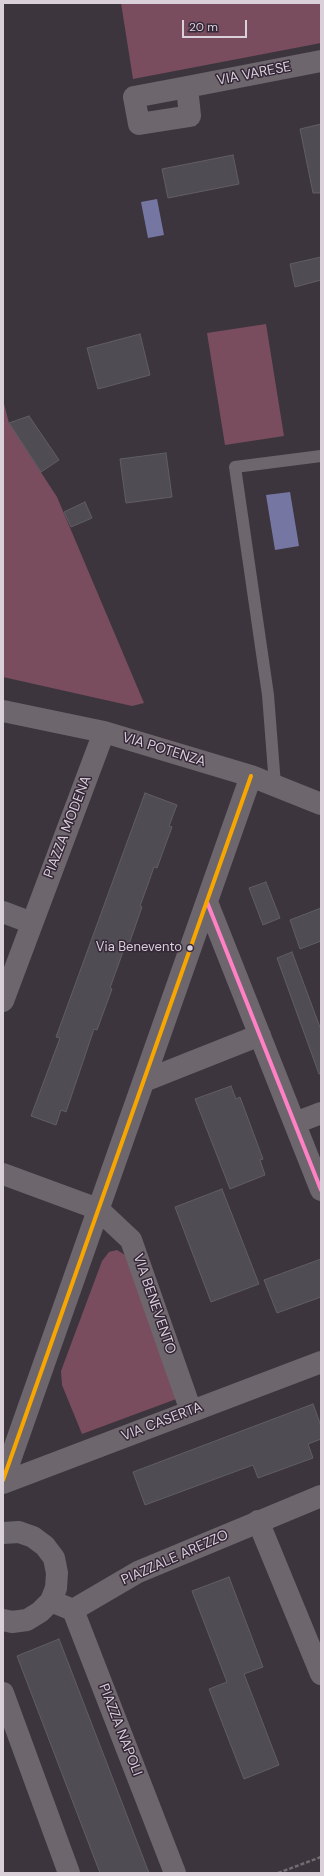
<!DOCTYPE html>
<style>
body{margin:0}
#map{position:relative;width:324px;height:1876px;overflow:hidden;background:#3c353e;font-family:"DM Sans",sans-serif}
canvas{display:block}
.frame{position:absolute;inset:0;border:4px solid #d9d0da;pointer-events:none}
.scale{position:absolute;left:182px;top:20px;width:65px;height:18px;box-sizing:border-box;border:2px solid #d9d0da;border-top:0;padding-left:5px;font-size:12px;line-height:14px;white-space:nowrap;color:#d9d0da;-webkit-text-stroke:3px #352738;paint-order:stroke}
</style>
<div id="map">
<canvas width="324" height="1876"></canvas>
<div class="frame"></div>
<div class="scale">20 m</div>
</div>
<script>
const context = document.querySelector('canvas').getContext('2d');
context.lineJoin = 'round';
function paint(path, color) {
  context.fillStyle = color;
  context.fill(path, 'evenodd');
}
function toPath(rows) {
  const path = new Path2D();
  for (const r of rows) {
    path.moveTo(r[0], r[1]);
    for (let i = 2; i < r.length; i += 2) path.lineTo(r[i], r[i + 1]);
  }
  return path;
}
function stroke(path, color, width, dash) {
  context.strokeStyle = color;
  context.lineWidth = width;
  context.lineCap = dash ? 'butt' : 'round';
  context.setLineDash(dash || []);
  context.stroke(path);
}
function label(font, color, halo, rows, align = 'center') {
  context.font = font + ' "DM Sans",sans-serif';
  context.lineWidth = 3;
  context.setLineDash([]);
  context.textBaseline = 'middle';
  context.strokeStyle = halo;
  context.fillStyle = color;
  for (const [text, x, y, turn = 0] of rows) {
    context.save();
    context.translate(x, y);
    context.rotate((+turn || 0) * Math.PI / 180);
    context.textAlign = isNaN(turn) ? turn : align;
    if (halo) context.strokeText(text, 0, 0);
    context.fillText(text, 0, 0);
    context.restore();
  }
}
const green = toPath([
 [121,3,321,3,321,43,133,79],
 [266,324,284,436,225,445,207,333],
 [3,400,9,423,57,497,144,703,132,706,3,677],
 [117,1250,125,1255,179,1398,82,1434,62,1385,61,1371,102,1261,109,1252]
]);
const water = toPath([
 [157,199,164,235,148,238,141,202],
 [290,492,299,546,275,550,266,495]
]);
const building = toPath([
 [321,124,321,193,313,193,300,129,321,124],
 [233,155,239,184,168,198,162,169,233,155],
 [321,257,321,280,295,287,290,264,321,257],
 [140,334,150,375,98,389,87,348,140,334],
 [29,416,59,460,41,472,9,423,29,416],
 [166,453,172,497,126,503,120,459,166,453],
 [85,502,92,518,71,527,64,512,85,502],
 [145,793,177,805,169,826,172,827,157,868,154,867,147,887,140,906,142,907,127,950,124,949,110,988,112,989,97,1030,94,1029,66,1112,61,1110,56,1125,31,1116,60,1038,56,1037,145,793],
 [266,882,280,918,263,925,249,888,266,882],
 [321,908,321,941,300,949,290,920,321,908],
 [292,952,321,1030,321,1074,319,1074,277,958,292,952],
 [231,1086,236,1099,240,1097,263,1159,260,1160,265,1175,230,1189,195,1099,231,1086],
 [222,1189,259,1284,211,1302,175,1207,222,1189],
 [321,1259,321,1297,277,1313,264,1280,321,1259],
 [313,1404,321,1426,321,1439,308,1444,313,1458,258,1478,253,1465,145,1505,133,1472,313,1404],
 [229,1577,263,1667,244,1674,279,1765,244,1779,209,1689,227,1682,192,1591,229,1577],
 [59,1639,106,1761,149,1873,100,1873,17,1656,59,1639]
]);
const path = toPath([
 [278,1873,321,1857]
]);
const service = toPath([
 [275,785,268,695,235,467,321,456]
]);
const minor = toPath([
 [187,87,190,116,139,124,134,97,187,87,321,61],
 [3,711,104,732,251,776,321,804],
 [207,902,321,1190],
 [3,912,32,923],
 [3,1001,104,732],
 [144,1081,260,1035],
 [295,1123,321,1113],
 [3,1174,98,1209,131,1240,191,1411],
 [3,1480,251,776],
 [3,1483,321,1362],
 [258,1521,321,1674],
 [3,1533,19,1532,33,1537,45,1546,54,1558,57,1573,56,1588,51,1601,40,1612,27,1620,12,1622,3,1620],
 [51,1601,73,1610,175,1873],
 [73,1610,138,1572,321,1496],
 [3,1693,69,1873]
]);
const bus1 = toPath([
 [207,902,321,1190]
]);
const bus2 = toPath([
 [3,1480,251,776]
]);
const markers = [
 [190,948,3.5,"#d9d0da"]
];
const busNames = [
 ["Via Benevento",182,948]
];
const streetNames = [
 ["VIA VARESE",254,74,-11],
 ["VIA POTENZA",164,750,17],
 ["PIAZZA MODENA",68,827,-69],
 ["VIA BENEVENTO",154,1304,71],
 ["VIA CASERTA",162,1422,-21],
 ["PIAZZALE AREZZO",175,1558,-24],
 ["PIAZZA NAPOLI",120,1730,69]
];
paint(green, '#794d5d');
paint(water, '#7676a3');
paint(building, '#504c54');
stroke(building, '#615d64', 1);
stroke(path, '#726c71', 2.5, [4, 2]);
stroke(service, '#6d666c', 12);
stroke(minor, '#6d666c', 22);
stroke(bus1, '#ff80c5', 4);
stroke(bus2, '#f7a600', 4);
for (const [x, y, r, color] of markers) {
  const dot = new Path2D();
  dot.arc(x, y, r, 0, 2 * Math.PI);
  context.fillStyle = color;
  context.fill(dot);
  stroke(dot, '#352738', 1.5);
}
label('13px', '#d9d0da', '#352738', busNames, 'right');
label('14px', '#d9d0da', '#352738', streetNames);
</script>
